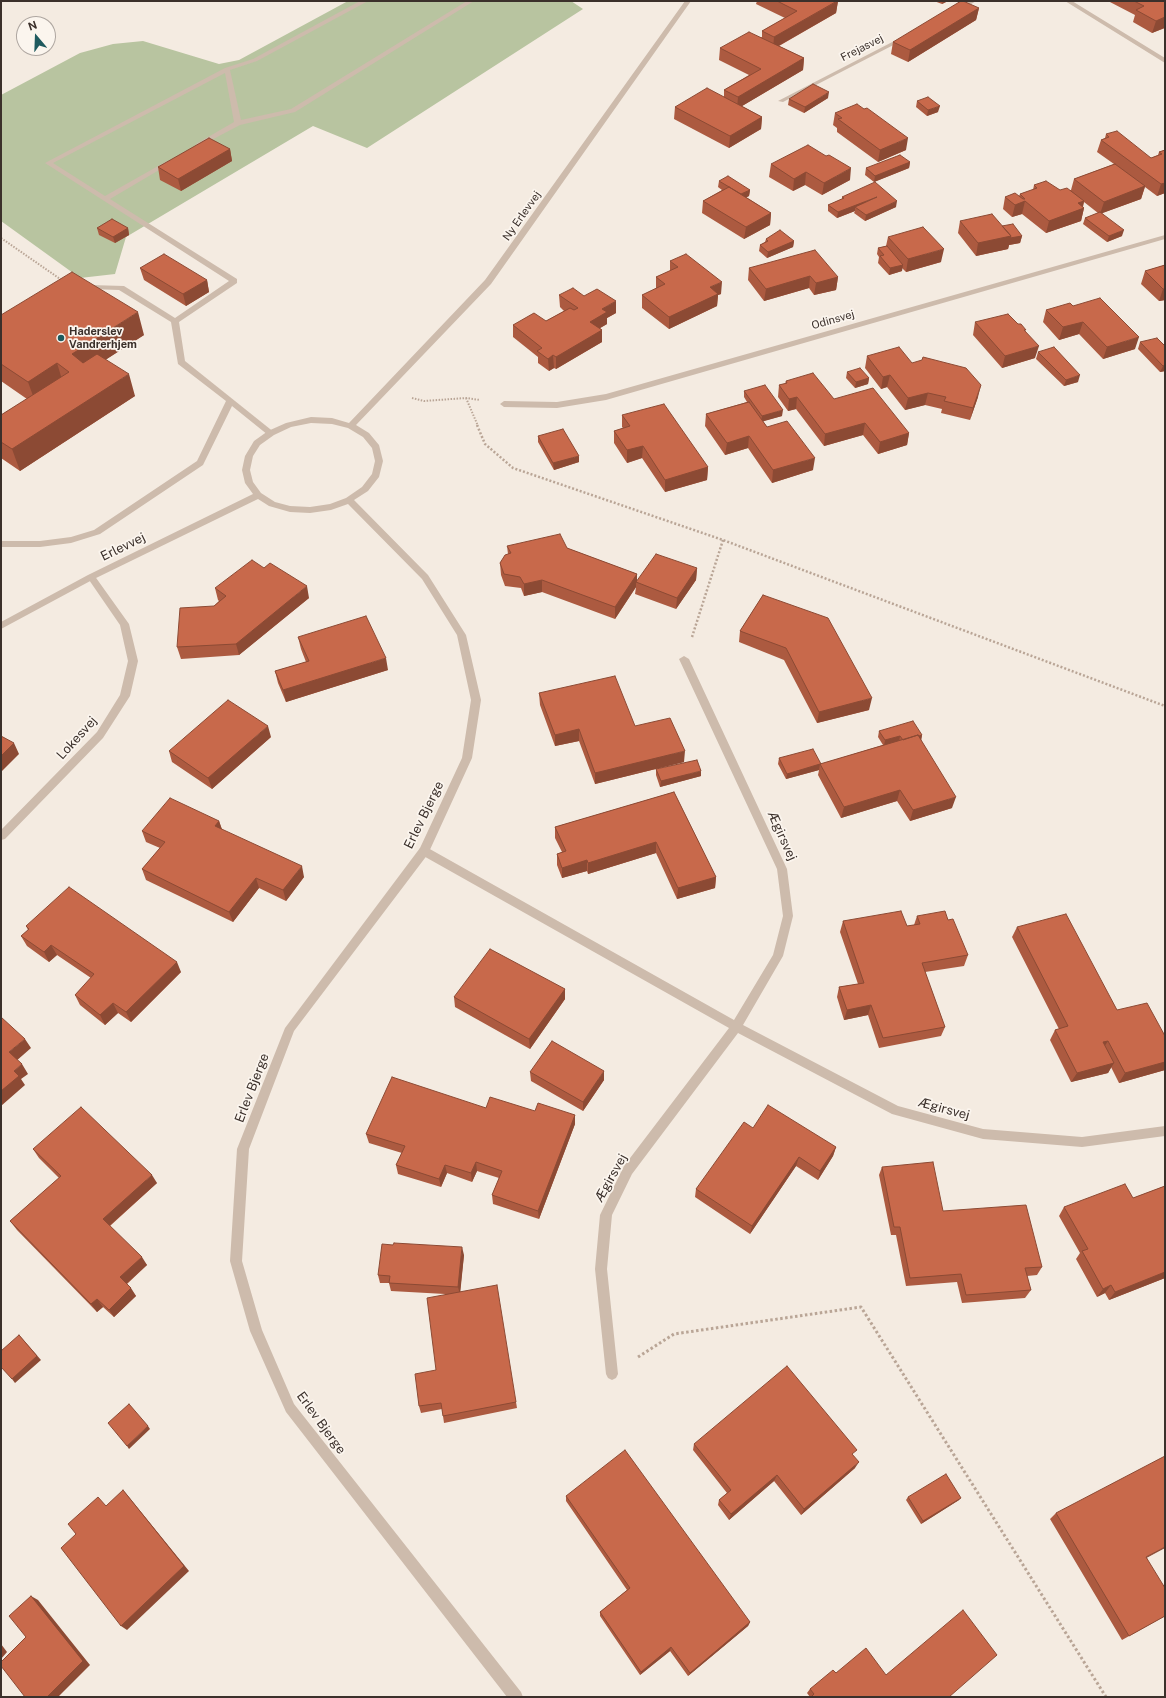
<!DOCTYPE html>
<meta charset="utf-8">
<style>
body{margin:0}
#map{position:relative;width:1166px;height:1698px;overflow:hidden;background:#f4ebe1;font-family:"Public Sans",sans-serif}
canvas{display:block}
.frame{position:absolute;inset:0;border:2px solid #3b302b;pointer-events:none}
.north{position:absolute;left:16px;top:16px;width:40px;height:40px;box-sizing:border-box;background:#fbf5ee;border:1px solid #aea6a0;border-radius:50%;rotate:341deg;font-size:11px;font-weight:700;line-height:16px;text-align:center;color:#3b302b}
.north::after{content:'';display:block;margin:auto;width:14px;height:18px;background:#1f5a5e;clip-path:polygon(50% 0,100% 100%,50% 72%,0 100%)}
</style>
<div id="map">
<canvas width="1166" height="1698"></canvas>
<div class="frame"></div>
<div class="north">N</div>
</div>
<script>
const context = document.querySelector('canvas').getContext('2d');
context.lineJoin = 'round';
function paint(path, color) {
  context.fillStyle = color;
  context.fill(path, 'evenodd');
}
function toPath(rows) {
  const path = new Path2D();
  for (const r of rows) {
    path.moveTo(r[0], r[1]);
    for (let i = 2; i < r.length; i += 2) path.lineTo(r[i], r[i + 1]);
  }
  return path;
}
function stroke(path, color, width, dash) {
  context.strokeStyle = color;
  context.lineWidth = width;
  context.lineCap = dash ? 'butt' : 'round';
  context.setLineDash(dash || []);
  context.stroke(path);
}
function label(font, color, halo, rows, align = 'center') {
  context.font = font + ' "Public Sans",sans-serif';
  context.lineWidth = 3.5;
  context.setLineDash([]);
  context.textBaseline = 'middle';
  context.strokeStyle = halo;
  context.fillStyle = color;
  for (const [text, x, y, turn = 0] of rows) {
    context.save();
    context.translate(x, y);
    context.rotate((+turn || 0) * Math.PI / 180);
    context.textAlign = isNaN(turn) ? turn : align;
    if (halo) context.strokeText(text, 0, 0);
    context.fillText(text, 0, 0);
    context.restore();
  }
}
const green = toPath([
 [348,1,571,1,583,9,367,148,313,126,126,237,115,274,80,278,1,221,1,95,80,53,113,44,143,41,219,64,239,60]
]);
const pathFar2 = toPath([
 [1,238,63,281],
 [412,398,424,401,466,398,480,400],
 [466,398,478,426]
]);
const pathFar1 = toPath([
 [477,425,485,444,513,468,723,540,1165,706],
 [692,637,723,540]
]);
const path = toPath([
 [638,1357,674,1334,861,1307,1106,1697]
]);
const service = toPath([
 [360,1,368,1,257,61,230,70,241,120,291,109,467,1,474,1,295,112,240,125,200,146,196,146,196,144,234,122,225,73,53,163,105,196,167,161,171,161,171,163,110,199,237,279,237,283,179,322,185,361,275,433,271,436,268,435,232,406,203,465,100,534,71,543,40,547,1,547,1,541,40,541,71,537,94,530,197,461,226,401,178,364,171,322,119,290,90,289,86,287,90,285,124,286,175,318,229,281,45,163,225,68,253,59,360,1]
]);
const minor = toPath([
 [969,1,976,1,960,11,956,11,956,9,969,1],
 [1065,1,1072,1,1165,58,1165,63,1065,1],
 [902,37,907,38,783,102,778,101,902,37],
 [1165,235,1165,239,606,400,557,408,504,407,500,404,504,401,557,402,606,394,1165,235],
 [91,574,94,575,129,624,138,661,130,696,103,738,5,839,1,840,1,830,97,732,120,695,128,661,120,625,87,577,91,574],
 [684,656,689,659,787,869,793,916,783,956,743,1025,898,1106,983,1129,1082,1137,1165,1126,1165,1136,1082,1147,983,1139,892,1114,738,1033,632,1174,612,1215,607,1269,618,1374,616,1378,612,1380,608,1378,606,1374,595,1269,600,1215,624,1166,729,1028,420,854,419,851,420,848,428,848,734,1020,773,955,783,916,777,869,679,659,684,656]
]);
const tertiary = toPath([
 [685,1,691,1,491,284,356,425,369,433,379,445,383,461,379,477,368,491,354,500,428,575,466,635,481,700,472,758,428,854,294,1031,249,1149,242,1261,262,1330,294,1404,521,1692,523,1697,507,1697,286,1412,250,1331,230,1261,237,1149,285,1028,420,848,462,758,471,700,457,635,422,579,348,504,331,510,310,513,290,512,269,506,258,499,94,579,1,629,1,622,88,575,253,494,245,483,242,470,245,456,254,441,268,431,286,423,311,417,332,418,349,423,485,280,685,1],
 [311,423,332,424,348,428,363,437,372,448,375,461,372,474,362,487,346,498,330,504,310,507,290,506,275,502,261,493,253,482,250,470,253,456,260,445,274,435,291,427,311,423]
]);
const wall = toPath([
 [757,1,838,1,836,13,779,46,804,58,803,70,742,106,762,117,761,129,729,148,674,119,675,107,724,97,724,90,749,75,719,60,720,48,762,37,762,31,785,18,756,4],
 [934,1,948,1,942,4],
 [1108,1,1165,1,1165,28,1152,33,1133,22,1135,15],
 [979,8,976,20,908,62,891,54,893,42],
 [828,98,804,113,788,105,789,99],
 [917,101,938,112,927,116,916,107],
 [835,113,906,150,878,162,837,132,837,128,833,125],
 [1106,134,1151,158,1158,155,1159,152,1165,150,1165,193,1157,196,1145,187,1141,199,1102,213,1122,236,1107,242,1083,224,1085,218,1098,213,1084,202,1083,207,1084,208,1081,221,1046,233,1022,214,1012,217,1003,209,1005,197,1019,196,1020,194,1033,190,1034,185,1060,190,1071,190,1074,179,1114,164,1097,152,1101,140,1105,138],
 [230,149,232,161,181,191,160,180,158,167],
 [910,162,909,168,874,182,865,175,866,168],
 [771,164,850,180,822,195,805,185,793,191,769,177],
 [719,181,750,190,749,196,746,197,771,213,770,225,744,239,702,213,703,201,722,190,718,187],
 [842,197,896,207,865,221,854,213,855,211,837,218,828,211,828,205,842,199],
 [960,221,1002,226,1022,236,1020,243,1009,245,1008,249,976,256,958,233],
 [97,228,128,228,129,235,115,243,99,235],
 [888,237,941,262,906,272,902,268,902,271,889,275,878,263,879,257,877,254,878,248,886,246],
 [766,239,794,241,793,247,767,258,759,251,760,245,765,242],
 [670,261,721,294,718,295,717,306,669,329,642,308,642,295,656,289,656,277,670,271],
 [1165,265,1165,300,1159,301,1141,284,1145,271],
 [140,268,207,280,209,292,186,306,144,280],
 [749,268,838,277,836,290,814,295,809,288,764,301,748,280],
 [559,295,584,296,616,313,607,318,607,324,600,328,602,330,602,342,556,369,554,368,549,371,538,363,538,357,513,337,513,325,546,321,564,311,560,307],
 [1073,306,1135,349,1103,359,1079,334,1059,340,1043,322,1046,310],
 [1,315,144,335,105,360,135,396,20,471,1,458,1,415,27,399,1,381],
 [975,322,1018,324,1026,332,1035,358,1002,368,973,335],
 [1140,342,1165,346,1165,371,1160,372,1138,349],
 [1038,352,1078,382,1064,386,1036,359],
 [867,356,912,363,978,397,970,420,941,413,942,409,925,405,905,410,887,387,881,389,865,368],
 [847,372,869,378,868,384,855,388,846,378],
 [786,381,834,399,909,433,907,445,878,454,863,435,824,446,796,409,788,411,778,397,779,385,785,384],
 [744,391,782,416,763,421,767,427,813,470,772,483,748,448,725,455,705,426,706,414,747,402,744,397],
 [622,415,708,467,707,480,665,492,642,458,627,463,614,443,614,431,623,428,622,427],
 [538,436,579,462,554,470,538,442],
 [507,546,567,548,637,574,637,581,697,568,696,580,676,609,635,594,636,587,615,619,542,592,524,596,521,588,505,586,501,575,500,563,508,554],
 [215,588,309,598,239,655,181,659,177,647,214,606,219,601,218,600],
 [763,595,869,710,817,723,784,660,739,642,740,631],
 [298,637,388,670,286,702,278,683,275,671,306,662,301,649],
 [539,693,635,726,684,762,595,784,579,741,555,746,540,705],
 [879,731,922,735,921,740,952,808,910,821,897,801,841,818,818,775,819,770,786,779,778,764,779,758,821,764,883,745,878,737],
 [271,737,212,789,172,762,169,751],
 [656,769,701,776,660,787,656,775],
 [674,792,716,877,715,888,677,899,656,853,588,874,587,871,562,878,557,865,557,854,562,852,555,838,555,827],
 [219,821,222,830,304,877,286,901,259,888,233,922,146,880,142,869,160,848,146,842,142,831],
 [917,916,948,920,968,955,964,966,925,972,945,1027,941,1036,879,1048,868,1015,844,1020,837,997,839,987,858,984,840,932,843,921,907,926,914,925],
 [26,926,181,972,131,1022,118,1013,105,1025,80,1005,75,995,91,978,57,955,49,962,27,946,21,936,28,930],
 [1017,927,1117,1010,1165,1036,1165,1070,1119,1083,1111,1067,1108,1073,1071,1082,1050,1040,1055,1030,1059,1029,1012,937],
 [565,989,565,999,530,1049,455,1007,454,997],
 [530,1072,604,1080,583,1111,531,1081],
 [486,1108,575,1115,575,1124,539,1219,493,1204,492,1195,499,1178,477,1171,472,1182,447,1173,441,1187,398,1174,396,1165,402,1153,369,1143,366,1134],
 [753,1128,836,1147,833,1156,818,1180,796,1166,750,1234,695,1197,696,1189],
 [33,1149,157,1183,110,1226,147,1265,127,1284,136,1296,114,1317,103,1307,97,1312,17,1230,10,1221,59,1178,39,1158],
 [882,1167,943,1211,1042,1267,1037,1275,1027,1276,1031,1290,1025,1298,962,1303,957,1282,906,1286,896,1235,891,1235,879,1175],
 [1165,1186,1165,1278,1109,1300,1105,1293,1097,1297,1076,1259,1080,1253,1059,1216,1064,1207,1133,1198],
 [464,1255,460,1291,516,1402,517,1408,444,1423,442,1409,421,1413,419,1406,436,1370,445,1294,391,1291,389,1283,380,1283,378,1275],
 [694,1444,854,1456,855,1468,801,1515,774,1481,729,1520,718,1505,719,1500,727,1493,693,1450],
 [566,1496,750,1622,748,1626,688,1676,670,1651,640,1675,600,1616,600,1612,627,1590,566,1501],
 [908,1497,959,1500,921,1524,906,1500],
 [1056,1513,1147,1558,1165,1616,1122,1640,1050,1519],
 [836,1673,886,1675,949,1697,810,1697,807,1693,810,1689]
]);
const shadedWall = toPath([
 [838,1,836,13,773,49,774,37],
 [943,1,948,1,942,4],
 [979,8,976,20,908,62,910,50],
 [1165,17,1164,28,1152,33,1156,21],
 [804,58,803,70,737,109,738,97],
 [829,92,828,98,804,113,805,107],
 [940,106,938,112,927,116,928,110],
 [762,117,761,129,729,148,730,136],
 [908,138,906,150,878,162,880,150],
 [230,149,232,161,181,191,178,179],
 [910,162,909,168,874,182,875,176],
 [851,168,850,180,822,195,824,183],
 [806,172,805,185,793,191,794,179],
 [1165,183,1165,193,1157,196,1161,184],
 [1145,186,1141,199,1100,214,1104,202],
 [750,190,749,196,740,201,740,195],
 [877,197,855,207,855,211,837,218,838,212],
 [897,201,896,207,865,221,866,215],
 [1025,201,1022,214,1012,217,1015,205],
 [1084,201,1082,209,1084,208,1081,221,1046,233,1049,221,1078,203],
 [771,213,770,225,744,239,746,227],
 [128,228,129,235,115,243,113,237],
 [1124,230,1122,236,1107,242,1109,236],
 [1011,236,1022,236,1020,243,1009,245,1008,249,976,256,978,243],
 [794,241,793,247,767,258,768,252],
 [944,249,941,262,906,272,908,259],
 [903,265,902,271,889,275,890,268],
 [810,276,809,288,764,301,766,289],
 [838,277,836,290,814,295,816,283],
 [207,280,209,292,186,306,183,294],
 [722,282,721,294,718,295,717,306,669,329,669,317,710,287],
 [1163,289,1165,289,1165,300,1159,301],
 [616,301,616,313,607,318,607,324,590,334,590,322,602,309],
 [138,312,144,335,79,377,72,354],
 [1083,322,1079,334,1059,340,1063,327],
 [602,330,602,342,556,369,556,357],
 [1139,337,1135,349,1103,359,1107,347],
 [1039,346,1035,358,1002,368,1005,356],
 [553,355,554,368,549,371,548,359],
 [57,363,64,386,36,404,28,382],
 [1165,365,1165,371,1160,372,1163,366],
 [129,374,135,396,20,471,12,449],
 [890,375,887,387,881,389,883,377],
 [1080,375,1078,382,1064,386,1066,380],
 [869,378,868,384,855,388,856,382],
 [981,385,978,397,970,420,973,408],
 [928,393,925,405,905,410,908,398],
 [797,397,796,409,788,411,789,399],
 [783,410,782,416,761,422,762,416],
 [865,423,863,435,824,446,825,434],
 [909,433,907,445,878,454,880,442],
 [749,436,748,448,725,455,727,443],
 [643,446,642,458,627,463,627,450],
 [579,456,579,462,554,470,553,463],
 [815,458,813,470,772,483,773,470],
 [708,467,707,480,665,492,665,480],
 [697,568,696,580,676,609,677,598],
 [637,574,637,583,636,582,636,587,615,619,615,607],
 [542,580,542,592,524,596,524,584],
 [307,586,309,598,239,655,236,644],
 [386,658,388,670,286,702,283,690],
 [872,698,869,710,817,723,819,712],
 [268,726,271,737,212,789,208,778],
 [579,729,579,741,555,746,555,735],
 [922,735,921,741,903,741],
 [900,736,899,742,884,746,885,740],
 [14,743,19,754,2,771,1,768,1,756],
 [685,751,684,762,595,784,595,773],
 [820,764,819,770,786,779,787,774],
 [701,771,701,776,660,787,661,781],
 [900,790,897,801,841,818,844,807],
 [956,797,952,808,910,821,913,810],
 [219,821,223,832,215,826],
 [656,842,656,853,588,874,588,863],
 [587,860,587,871,562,878,562,868],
 [302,866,304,877,286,901,283,890],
 [716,877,715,888,677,899,678,888],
 [256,878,259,888,233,922,229,912],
 [51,945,57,955,49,962,44,952],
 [177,962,181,972,131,1022,126,1012],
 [565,989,565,999,530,1049,529,1039],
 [113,1003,118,1013,105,1025,100,1015],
 [871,1005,868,1015,844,1020,847,1010],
 [25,1039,31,1048,15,1062,9,1052],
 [1108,1041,1102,1050,1103,1042],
 [1165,1062,1165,1070,1119,1083,1125,1073],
 [1114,1063,1108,1073,1071,1082,1077,1073],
 [22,1064,28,1074,21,1079,25,1085,1,1106,1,1091,14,1071],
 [604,1071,604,1080,583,1111,583,1102],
 [575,1115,575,1124,539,1219,538,1211],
 [836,1147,833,1156,818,1180,820,1171],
 [799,1157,796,1166,750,1234,752,1226],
 [476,1162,477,1171,472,1182,471,1173],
 [445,1165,447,1173,441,1187,439,1179],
 [152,1175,157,1183,108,1227,103,1219],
 [462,1247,464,1255,460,1295,458,1287],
 [142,1257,147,1265,125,1285,120,1277],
 [1165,1272,1165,1278,1109,1300,1115,1292],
 [1111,1285,1105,1293,1097,1297,1103,1289],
 [131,1288,136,1296,114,1317,109,1310],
 [97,1299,103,1307,97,1312,91,1304],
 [19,1335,41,1360,15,1383,12,1379],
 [148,1426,150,1429,129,1449,127,1446],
 [859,1462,855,1468,801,1515,804,1509],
 [777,1475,774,1481,729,1520,731,1514],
 [123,1490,128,1496,189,1571,127,1630,121,1626],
 [961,1498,959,1500,921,1524,923,1521],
 [1165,1547,1165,1548,1139,1562,1146,1557],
 [31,1596,38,1600,90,1665,58,1697,47,1697],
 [750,1622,748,1626,688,1676,690,1673],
 [1,1644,7,1652,1,1659],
 [671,1647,670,1651,640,1675,641,1672]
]);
const building = toPath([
 [777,1,837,1,774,37,762,31,797,11,777,1],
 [961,1,963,1,979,8,910,50,893,42,961,1],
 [1134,1,1165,1,1165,17,1156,21,1136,10,1144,6,1134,1],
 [749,32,804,58,738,97,724,90,761,69,720,48,749,32],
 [813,84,829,92,805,107,789,99,813,84],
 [707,88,762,117,730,136,675,107,707,88],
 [928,97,940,106,928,110,917,101,928,97],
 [857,104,864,109,867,108,908,138,880,150,838,119,842,118,835,113,857,104],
 [1117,131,1151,158,1162,154,1159,152,1165,150,1165,183,1161,184,1101,140,1109,137,1106,134,1117,131],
 [209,138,230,149,178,179,158,167,209,138],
 [808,145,826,156,829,155,851,168,824,183,806,172,794,179,771,164,808,145],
 [900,155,910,162,875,176,866,168,900,155],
 [1115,164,1145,186,1104,202,1074,179,1115,164],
 [728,176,750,190,741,194,719,181,728,176],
 [1046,181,1060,190,1067,188,1084,201,1078,203,1084,208,1049,221,1025,201,1015,205,1005,197,1015,193,1023,199,1025,199,1020,194,1037,188,1034,185,1046,181],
 [875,182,897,201,866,215,855,207,877,197,838,212,828,205,844,198,842,197,875,182],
 [729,187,771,213,746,227,703,201,729,187],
 [1100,212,1124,230,1109,236,1085,218,1100,212],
 [992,214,1011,236,978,243,960,221,992,214],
 [112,219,128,228,113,237,97,228,112,219],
 [1013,224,1022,236,1010,238,1011,236,1002,226,1013,224],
 [923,227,944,249,908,259,888,237,923,227],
 [780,230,794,241,768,252,760,245,768,241,766,239,780,230],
 [887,246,903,265,890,268,880,256,884,255,878,248,887,246],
 [815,250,838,277,816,283,810,276,766,289,749,268,815,250],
 [164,254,207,280,183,294,140,268,164,254],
 [686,254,722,282,710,287,718,294,669,317,642,295,665,284,656,277,678,267,670,261,686,254],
 [1165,265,1165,289,1163,289,1145,271,1165,265],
 [72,272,138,312,72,354,83,363,97,354,129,374,12,449,1,442,1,415,69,372,57,363,28,382,1,364,1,315,72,272],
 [573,288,584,296,597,289,616,301,602,309,607,312,590,322,602,330,556,357,553,355,548,359,537,351,542,348,513,325,534,313,546,321,570,308,574,310,578,308,559,295,573,288],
 [1100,298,1139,337,1107,347,1083,322,1063,327,1046,310,1070,303,1073,306,1100,298],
 [1008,314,1018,324,1021,324,1026,330,1024,330,1039,346,1005,356,975,322,1008,314],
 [1157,338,1165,346,1165,365,1163,366,1140,342,1157,338],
 [899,347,912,363,922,360,923,357,966,368,981,385,973,408,944,401,946,397,928,393,908,398,890,375,883,377,867,356,899,347],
 [1054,347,1080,375,1066,380,1038,352,1054,347],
 [860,368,869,378,856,382,847,372,860,368],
 [813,373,834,399,873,388,909,433,880,442,865,423,825,434,797,397,789,399,779,385,787,383,786,381,813,373],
 [765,385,783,410,762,416,744,391,765,385],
 [749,402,767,427,787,421,815,458,773,470,749,436,727,443,706,414,749,402],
 [664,404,708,467,665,480,643,446,627,450,614,431,630,426,622,415,664,404],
 [563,429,579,456,553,463,538,436,563,429],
 [560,534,567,548,637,574,615,607,542,580,524,584,520,577,504,574,500,563,505,555,511,553,507,546,560,534],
 [656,554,697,568,677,598,636,582,656,554],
 [252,560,264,568,270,563,307,586,236,644,177,647,180,608,214,606,226,596,215,588,252,560],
 [763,595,828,618,872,698,819,712,786,648,740,631,763,595],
 [366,616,386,658,283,690,275,671,309,661,298,637,366,616],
 [615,676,635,726,670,718,685,751,595,773,579,729,555,735,539,693,615,676],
 [228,700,268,726,208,778,169,751,228,700],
 [913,721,922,735,919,736,918,735,903,740,900,736,885,740,879,731,913,721],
 [918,735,956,797,913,810,900,790,844,807,820,764,918,735],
 [1,736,14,743,1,756,1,736],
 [813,749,821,764,820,764,787,774,779,758,813,749],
 [697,760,701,771,661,781,656,769,697,760],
 [674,792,716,877,678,888,656,842,588,863,587,860,562,868,557,854,566,851,555,827,674,792],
 [170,798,219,821,215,826,302,866,283,890,256,878,229,912,142,869,165,842,142,831,170,798],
 [69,887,177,962,126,1012,113,1003,100,1015,75,995,94,974,51,945,44,952,21,936,29,929,26,926,69,887],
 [901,911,907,926,920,924,917,916,945,911,948,920,953,919,968,955,922,963,945,1027,883,1038,871,1005,847,1010,839,987,864,983,843,921,901,911],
 [1066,914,1117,1010,1147,1003,1165,1036,1165,1062,1125,1073,1108,1041,1103,1042,1114,1063,1077,1073,1055,1030,1068,1026,1017,927,1066,914],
 [490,949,565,989,529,1039,454,997,490,949],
 [1,1017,25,1039,9,1052,22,1064,14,1071,19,1076,1,1091,1,1017],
 [552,1041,604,1071,583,1102,530,1072,552,1041],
 [392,1077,486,1108,490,1097,535,1111,538,1103,575,1115,538,1211,492,1195,502,1171,476,1162,471,1173,445,1165,439,1179,396,1165,405,1146,366,1134,392,1077],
 [768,1105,836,1147,820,1171,799,1157,752,1226,696,1189,744,1122,753,1128,768,1105],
 [81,1107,152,1175,103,1219,142,1257,120,1277,131,1288,109,1310,97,1299,91,1304,10,1221,61,1176,33,1149,81,1107],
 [933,1162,943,1211,1026,1205,1042,1267,1025,1268,1031,1290,966,1295,961,1274,910,1278,900,1227,894,1227,882,1167,933,1162],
 [1125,1184,1133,1198,1165,1186,1165,1272,1115,1292,1111,1285,1103,1289,1082,1251,1088,1249,1064,1207,1125,1184],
 [394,1243,462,1247,458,1287,389,1283,390,1276,378,1275,382,1244,393,1245,394,1243],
 [497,1285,516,1402,443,1416,441,1403,419,1406,415,1374,436,1370,427,1298,497,1285],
 [19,1335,37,1356,12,1379,1,1367,1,1351,19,1335],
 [787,1366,857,1450,852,1454,859,1462,804,1509,777,1475,731,1514,719,1500,731,1490,694,1444,787,1366],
 [129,1404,148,1426,127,1446,108,1423,129,1404],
 [625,1450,750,1622,690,1673,671,1647,641,1672,600,1612,630,1588,566,1496,625,1450],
 [1165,1456,1165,1547,1146,1557,1165,1588,1165,1616,1129,1636,1056,1513,1165,1456],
 [946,1474,961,1498,923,1521,908,1497,946,1474],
 [123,1490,184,1566,121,1626,61,1548,76,1534,68,1524,98,1497,106,1506,123,1490],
 [31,1596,83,1661,47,1697,25,1697,1,1666,1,1662,26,1637,9,1616,31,1596],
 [963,1610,997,1655,949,1697,811,1697,814,1694,810,1689,833,1670,836,1673,866,1648,886,1675,963,1610]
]);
const markers = [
 [61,338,4,"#1f5a5e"]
];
const farStreetnames = [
 ["Frejasvej",862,48,-27],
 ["Ny Erlevvej",522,216,-55],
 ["Odinsvej",833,320,-16]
];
const farPoinames = [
 ["Haderslev",69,332],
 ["Vandrerhjem",69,345]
];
const streetNames = [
 ["Erlevvej",123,547,-26],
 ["Lokesvej",77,738,-48],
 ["Erlev Bjerge",424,815,-64],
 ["Ægirsvej",782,836,66],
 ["Erlev Bjerge",252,1088,-69],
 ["Ægirsvej",944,1109,15],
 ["Ægirsvej",611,1178,-61],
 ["Erlev Bjerge",321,1423,54]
];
paint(green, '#b8c4a0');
stroke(pathFar2, '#b9a596', 2, [1.5, 1.5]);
stroke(pathFar1, '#b9a596', 2.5, [2, 2]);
stroke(path, '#b9a596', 3, [2.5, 2.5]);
paint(service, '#cdbbac');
paint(minor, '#cdbbac');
paint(tertiary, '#cdbbac');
paint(wall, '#ac5a40');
paint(shadedWall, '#8c4a34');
paint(building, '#c8694b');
stroke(building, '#8c4a34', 1);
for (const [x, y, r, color] of markers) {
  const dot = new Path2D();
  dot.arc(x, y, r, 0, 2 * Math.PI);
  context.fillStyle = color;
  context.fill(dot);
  stroke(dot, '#fbf5ee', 1.5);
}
label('11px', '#3b302b', '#fbf5ee', farStreetnames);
label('bold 11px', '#3b302b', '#fbf5ee', farPoinames, 'left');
label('13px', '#3b302b', '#fbf5ee', streetNames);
</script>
